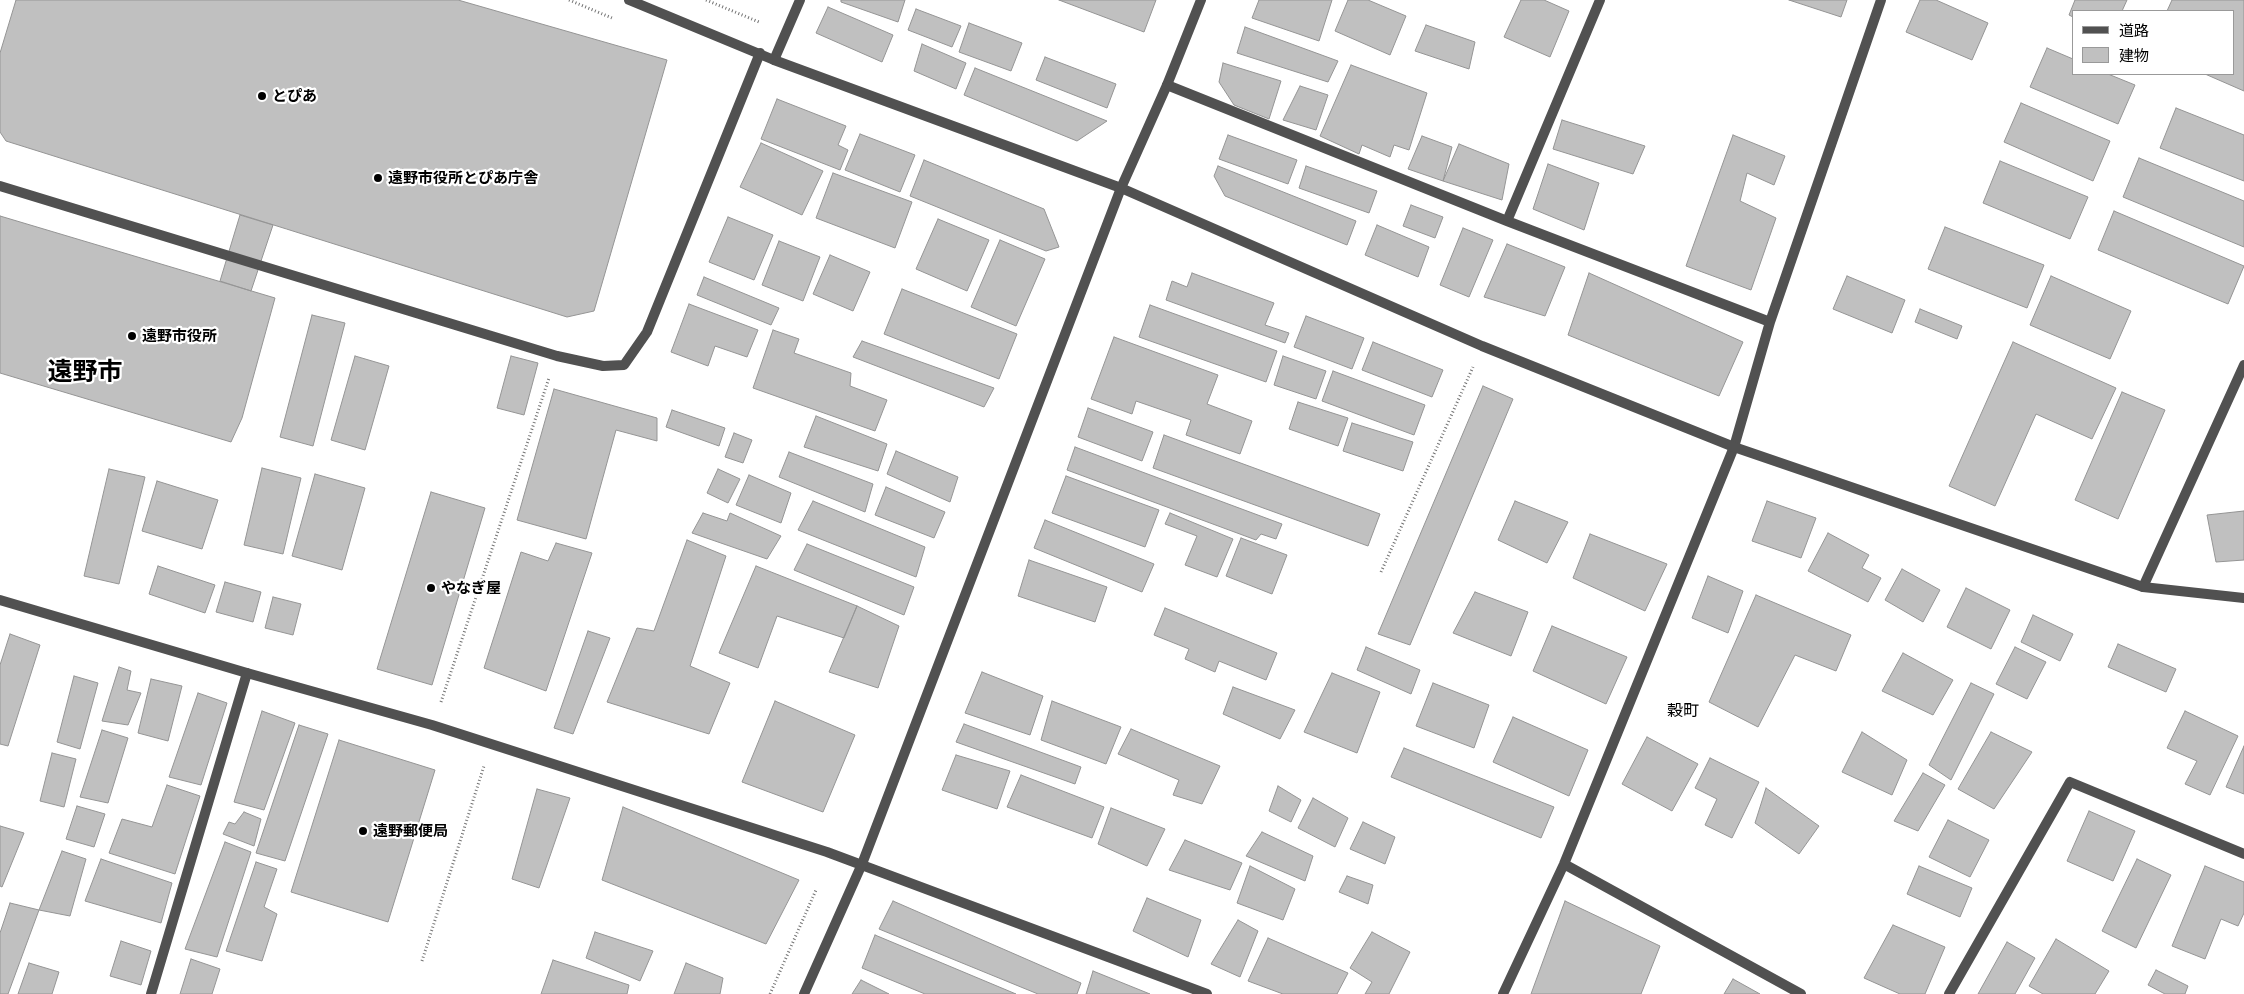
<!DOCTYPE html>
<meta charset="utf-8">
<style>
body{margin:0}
#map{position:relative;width:2244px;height:994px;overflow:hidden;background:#fff;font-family:"Golos Text","Noto Sans JP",sans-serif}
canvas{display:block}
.legend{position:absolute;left:2072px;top:10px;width:162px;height:65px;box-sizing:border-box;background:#fff;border:1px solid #999;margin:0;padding:6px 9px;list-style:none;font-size:15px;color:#000}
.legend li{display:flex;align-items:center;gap:10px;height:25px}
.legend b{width:25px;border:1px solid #999}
</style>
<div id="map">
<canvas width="2244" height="994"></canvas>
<ul class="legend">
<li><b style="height:6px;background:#515151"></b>道路</li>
<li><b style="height:14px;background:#c0c0c0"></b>建物</li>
</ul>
</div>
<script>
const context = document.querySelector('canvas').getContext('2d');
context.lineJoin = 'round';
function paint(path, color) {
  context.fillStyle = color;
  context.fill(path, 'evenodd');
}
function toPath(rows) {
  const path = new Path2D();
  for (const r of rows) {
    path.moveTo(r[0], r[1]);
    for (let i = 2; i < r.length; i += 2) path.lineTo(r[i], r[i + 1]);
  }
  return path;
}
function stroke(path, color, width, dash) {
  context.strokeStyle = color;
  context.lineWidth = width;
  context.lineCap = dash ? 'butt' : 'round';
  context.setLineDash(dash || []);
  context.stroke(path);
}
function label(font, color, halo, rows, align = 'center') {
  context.font = font + ' "Golos Text","Noto Sans JP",sans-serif';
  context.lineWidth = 4.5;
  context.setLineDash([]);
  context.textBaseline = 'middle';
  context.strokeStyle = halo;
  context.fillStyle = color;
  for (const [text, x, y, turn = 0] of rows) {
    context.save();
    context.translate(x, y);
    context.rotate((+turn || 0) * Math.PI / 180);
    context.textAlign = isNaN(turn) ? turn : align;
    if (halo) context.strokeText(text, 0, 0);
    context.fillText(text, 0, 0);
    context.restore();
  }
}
const building = toPath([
 [16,0,458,0,667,60,594,311,567,317,6,141,0,132,0,53,16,0],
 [841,0,905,0,898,22,841,2,841,0],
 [1059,0,1156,0,1144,32,1059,0],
 [1259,0,1332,0,1319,41,1252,18,1259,0],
 [1348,0,1368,0,1406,16,1390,55,1335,31,1348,0],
 [1521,0,1544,0,1569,11,1550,57,1504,37,1521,0],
 [1789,0,1847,0,1841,17,1789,0],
 [1920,0,1936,0,1988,23,1972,60,1906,32,1920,0],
 [2075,0,2127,0,2122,11,2073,11,2073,17,2069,15,2075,0],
 [2172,0,2244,0,2244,91,2205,74,2233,74,2233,11,2167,11,2172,0],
 [828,7,893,35,882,62,816,33,828,7],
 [916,9,961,26,952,47,908,30,916,9],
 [969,23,1022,43,1011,71,959,52,969,23],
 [1426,25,1475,42,1469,69,1415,51,1426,25],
 [1245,27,1338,61,1328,82,1237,53,1245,27],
 [922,44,966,63,956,89,914,71,922,44],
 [2047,48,2073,59,2073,74,2108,74,2135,85,2118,124,2030,87,2047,48],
 [1045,57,1116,84,1107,108,1036,80,1045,57],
 [1223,63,1281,81,1269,119,1234,105,1219,82,1223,63],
 [1351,65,1427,93,1409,150,1394,145,1390,157,1362,145,1359,154,1320,136,1351,65],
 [975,68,1107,121,1077,141,964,95,975,68],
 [1300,86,1328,95,1316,130,1283,120,1300,86],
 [777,99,846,126,838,145,848,150,840,170,761,139,777,99],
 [2021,103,2110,141,2093,181,2004,142,2021,103],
 [2176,108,2244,135,2244,181,2160,148,2176,108],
 [1562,120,1645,146,1633,174,1553,149,1562,120],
 [860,134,915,155,900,192,845,170,860,134],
 [1228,135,1297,160,1288,184,1219,159,1228,135],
 [1733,135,1785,156,1774,185,1747,173,1740,201,1776,218,1751,290,1686,266,1733,135],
 [1422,136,1452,147,1443,181,1408,169,1422,136],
 [761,143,823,171,802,215,740,187,761,143],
 [1459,144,1509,164,1502,200,1443,181,1459,144],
 [2139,158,2244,201,2244,247,2123,197,2139,158],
 [924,160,1044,209,1059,247,1046,251,910,196,924,160],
 [2000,161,2088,197,2070,239,1983,203,2000,161],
 [1548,164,1599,183,1584,230,1533,209,1548,164],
 [1218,166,1356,221,1347,245,1225,196,1214,176,1218,166],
 [1306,166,1377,191,1369,213,1299,188,1306,166],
 [833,173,912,202,895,248,816,218,833,173],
 [1411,205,1443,217,1435,238,1403,226,1411,205],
 [2114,211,2244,266,2228,304,2098,250,2114,211],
 [240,215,273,225,251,291,220,281,240,215],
 [0,216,275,298,242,418,231,442,0,373,0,216],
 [728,217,773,235,754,280,709,262,728,217],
 [938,219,989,240,967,291,916,269,938,219],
 [1377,225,1429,247,1418,277,1365,255,1377,225],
 [1945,227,2044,265,2027,308,1928,269,1945,227],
 [1463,228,1493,240,1469,297,1440,285,1463,228],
 [1000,240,1045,259,1016,326,971,307,1000,240],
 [779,241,820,257,803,301,762,285,779,241],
 [1507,244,1565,267,1545,316,1484,297,1507,244],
 [830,255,870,272,853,311,813,294,830,255],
 [1192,273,1274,303,1265,325,1289,333,1285,343,1166,300,1172,281,1187,287,1192,273],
 [1589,273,1743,342,1719,396,1568,335,1589,273],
 [1847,276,1905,300,1892,333,1833,309,1847,276],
 [2051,276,2131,311,2110,359,2030,325,2051,276],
 [704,277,779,308,771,325,697,295,704,277],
 [902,289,1017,334,999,379,884,334,902,289],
 [689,304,758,330,747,357,715,346,708,366,671,352,689,304],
 [1150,305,1277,351,1266,382,1139,337,1150,305],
 [1920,309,1962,326,1957,339,1915,322,1920,309],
 [312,315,345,323,313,446,280,437,312,315],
 [1306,316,1364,338,1352,369,1294,347,1306,316],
 [773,330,799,339,794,353,851,373,850,386,887,400,875,431,753,388,773,330],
 [1114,337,1218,375,1207,404,1252,421,1240,454,1186,435,1191,420,1136,401,1132,414,1091,399,1114,337],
 [862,341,994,388,984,407,853,357,862,341],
 [1373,342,1443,370,1432,397,1362,370,1373,342],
 [2013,342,2116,388,2092,439,2036,414,1995,506,1949,486,2013,342],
 [355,356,389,366,365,450,331,440,355,356],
 [511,356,538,363,524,415,497,408,511,356],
 [1283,356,1326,371,1316,399,1274,385,1283,356],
 [1333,371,1425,405,1414,435,1322,401,1333,371],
 [1483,386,1513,399,1410,645,1378,634,1483,386],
 [554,389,657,418,657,441,616,430,586,539,517,520,554,389],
 [2122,392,2165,410,2118,519,2075,500,2122,392],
 [1298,402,1348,418,1338,446,1289,429,1298,402],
 [1088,408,1153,432,1142,461,1078,437,1088,408],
 [672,410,725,428,719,446,666,427,672,410],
 [816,416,887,444,878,471,804,447,816,416],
 [1352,423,1413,442,1403,471,1343,451,1352,423],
 [734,433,752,440,743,463,725,457,734,433],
 [1164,435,1380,514,1368,546,1153,468,1164,435],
 [1075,447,1282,524,1276,539,1261,534,1256,540,1067,470,1075,447],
 [896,451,958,477,950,502,887,474,896,451],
 [789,452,873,484,865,512,779,477,789,452],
 [262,468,301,478,283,554,244,545,262,468],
 [109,469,145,477,119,584,84,576,109,469],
 [718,469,740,479,728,503,707,493,718,469],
 [315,474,365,488,342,570,292,556,315,474],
 [749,475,791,493,781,523,736,505,749,475],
 [1066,476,1159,510,1145,547,1052,513,1066,476],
 [157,481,218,500,202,549,142,531,157,481],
 [886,487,945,512,934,538,875,515,886,487],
 [431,492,485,508,432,685,377,669,431,492],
 [813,501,925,547,916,577,798,530,813,501],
 [1515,501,1568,522,1547,563,1498,540,1515,501],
 [1767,501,1816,518,1801,558,1752,541,1767,501],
 [2244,511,2244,560,2216,562,2207,515,2244,511],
 [703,513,727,521,730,513,781,536,767,559,692,533,703,513],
 [1170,513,1233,539,1217,577,1185,565,1197,536,1165,524,1170,513],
 [1045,520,1154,564,1142,592,1034,548,1045,520],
 [1828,533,1869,555,1862,568,1881,578,1868,602,1808,571,1828,533],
 [1590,534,1667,564,1645,611,1573,578,1590,534],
 [1241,538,1287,555,1272,594,1226,576,1241,538],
 [687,540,726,556,690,666,730,683,709,734,607,702,637,628,654,631,687,540],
 [556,543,592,553,546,691,484,668,521,552,548,561,556,543],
 [807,544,914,587,904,615,794,570,807,544],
 [1029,560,1107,587,1095,622,1018,596,1029,560],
 [158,566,215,585,205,613,149,594,158,566],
 [756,566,857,606,844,638,777,616,758,668,719,653,756,566],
 [1902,569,1940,590,1923,622,1885,600,1902,569],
 [1708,576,1743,591,1728,633,1692,618,1708,576],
 [225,582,261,592,253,622,216,612,225,582],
 [1966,588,2010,610,1991,649,1947,627,1966,588],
 [1475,592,1528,612,1511,656,1453,633,1475,592],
 [1756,595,1851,635,1836,671,1795,655,1758,727,1709,702,1756,595],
 [273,597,301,604,293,635,265,628,273,597],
 [857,606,899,626,878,688,829,672,857,606],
 [1165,608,1277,653,1266,680,1219,661,1215,672,1185,659,1189,649,1154,635,1165,608],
 [2033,615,2073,634,2060,661,2021,642,2033,615],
 [1552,626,1627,657,1606,704,1533,671,1552,626],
 [588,631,610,638,573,734,554,728,588,631],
 [10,634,40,645,8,746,0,744,0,665,10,634],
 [2118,644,2176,669,2166,692,2108,667,2118,644],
 [1366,647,1420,670,1411,694,1357,670,1366,647],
 [2015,647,2046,662,2027,699,1996,684,2015,647],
 [1903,653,1953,680,1933,715,1882,691,1903,653],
 [119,667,131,671,127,690,141,693,128,725,102,721,119,667],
 [982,672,1043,696,1030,735,965,713,982,672],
 [1332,673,1380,692,1357,753,1304,732,1332,673],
 [74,676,98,683,80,749,57,742,74,676],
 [151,679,182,686,168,741,138,733,151,679],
 [1433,683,1489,705,1474,748,1416,726,1433,683],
 [1971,683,1994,694,1951,780,1929,765,1971,683],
 [1233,687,1295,710,1280,739,1223,714,1233,687],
 [198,693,227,703,201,785,169,777,198,693],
 [775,701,855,735,823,812,742,782,775,701],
 [1052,701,1121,727,1106,764,1041,740,1052,701],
 [262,711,295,723,264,810,234,802,262,711],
 [2185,711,2238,736,2210,795,2185,784,2197,761,2167,748,2185,711],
 [1513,717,1588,750,1569,796,1493,762,1513,717],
 [964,724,1081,767,1075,784,956,742,964,724],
 [299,725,328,734,285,861,256,853,299,725],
 [1131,729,1220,766,1202,804,1173,795,1179,780,1118,754,1131,729],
 [102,730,128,738,108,803,80,797,102,730],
 [1862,732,1907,760,1892,795,1842,772,1862,732],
 [1991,732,2032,752,1994,809,1958,789,1991,732],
 [1647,737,1698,764,1672,811,1622,784,1647,737],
 [339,740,435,770,388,922,291,892,339,740],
 [2244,746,2244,794,2226,787,2244,746],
 [1404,748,1554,807,1541,838,1391,777,1404,748],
 [52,753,76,759,64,807,40,801,52,753],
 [956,755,1010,771,997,809,942,790,956,755],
 [1710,758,1759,782,1732,838,1705,825,1717,799,1695,788,1710,758],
 [1923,773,1945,785,1918,831,1894,821,1923,773],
 [1021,775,1104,807,1092,838,1007,807,1021,775],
 [167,785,200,796,175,874,109,853,122,819,152,827,167,785],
 [1278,786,1301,800,1291,822,1269,811,1278,786],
 [1766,788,1819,826,1799,854,1755,823,1766,788],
 [537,789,570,798,539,888,512,879,537,789],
 [1313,798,1348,818,1335,847,1298,828,1313,798],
 [77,806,105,814,94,847,66,839,77,806],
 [623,807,799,880,766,944,602,880,623,807],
 [1111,808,1165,829,1147,866,1098,844,1111,808],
 [2089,811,2135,831,2113,881,2067,861,2089,811],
 [244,812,261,819,254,846,223,834,229,822,235,824,244,812],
 [1948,820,1989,840,1970,877,1929,857,1948,820],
 [1363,822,1395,837,1385,864,1350,849,1363,822],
 [0,826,24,833,2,887,0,886,0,826],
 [1262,832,1313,856,1305,881,1246,856,1262,832],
 [1185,840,1242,863,1230,890,1169,870,1185,840],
 [225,842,251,852,217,957,185,949,225,842],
 [62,851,86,859,70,916,39,910,62,851],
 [101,859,172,883,161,923,85,901,101,859],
 [2137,859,2171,875,2136,948,2102,931,2137,859],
 [256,862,277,869,264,907,277,914,262,961,226,951,256,862],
 [1250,866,1295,889,1283,920,1237,903,1250,866],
 [1919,866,1972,888,1960,917,1907,894,1919,866],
 [2205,866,2244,882,2244,913,2238,926,2221,919,2205,959,2172,946,2205,866],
 [1347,876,1373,885,1368,904,1339,892,1347,876],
 [1147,898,1201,920,1188,957,1133,931,1147,898],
 [893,901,1081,983,1077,994,1038,994,879,929,893,901],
 [1565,901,1660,946,1641,994,1531,994,1565,901],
 [10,903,39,910,8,994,0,994,0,933,10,903],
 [1238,920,1258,931,1240,977,1211,964,1238,920],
 [1893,925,1945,947,1925,994,1900,994,1864,978,1893,925],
 [595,932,653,951,640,981,586,958,595,932],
 [1372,932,1410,952,1389,994,1365,994,1372,982,1350,968,1372,932],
 [875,935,1016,994,925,994,862,968,875,935],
 [1268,938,1348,973,1337,994,1283,994,1248,981,1268,938],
 [2056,939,2109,971,2095,994,2043,994,2029,986,2056,939],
 [121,941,151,951,141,985,110,976,121,941],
 [2007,942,2035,958,2015,994,1978,994,2007,942],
 [191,959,220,969,212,994,180,994,191,959],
 [553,960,629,985,627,994,541,994,553,960],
 [29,963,59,972,52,994,18,994,29,963],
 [686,963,723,978,720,994,674,994,686,963],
 [2156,970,2188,986,2185,994,2165,994,2148,985,2156,970],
 [1093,971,1150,994,1086,994,1093,971],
 [1733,979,1760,994,1724,994,1733,979],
 [861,980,889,994,852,994,861,980]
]);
const path = toPath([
 [569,0,612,18],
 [706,0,759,22],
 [1381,572,1473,367],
 [441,702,549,378],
 [422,961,484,766],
 [770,994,816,890]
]);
const service = toPath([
 [151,994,247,673]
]);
const minor = toPath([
 [774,60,800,0],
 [1167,85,1507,221,1770,322],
 [0,186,557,356,603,366,624,365,647,332,760,53],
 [1507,221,1600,0],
 [2143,587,2244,365],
 [0,600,247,673,432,725,827,852,1207,994],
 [1564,864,1801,994],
 [1503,994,1564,864,1734,447,1770,322,1881,0],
 [1949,994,2070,782,2244,854]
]);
const tertiary = toPath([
 [629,0,774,60,1121,188,1482,346,1734,447,2143,587,2244,598],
 [804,994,862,864,1121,188,1167,85,1201,0]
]);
const markers = [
 [262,96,5,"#000"],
 [378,178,5,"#000"],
 [132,336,5,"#000"],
 [431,588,5,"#000"],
 [363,831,5,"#000"]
];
const poiNames = [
 ["とぴあ",272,96],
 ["遠野市役所とぴあ庁舎",388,178],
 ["遠野市役所",142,336],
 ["やなぎ屋",441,588],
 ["遠野郵便局",373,831]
];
const neighbourhoodNames = [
 ["穀町",1683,711]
];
const townNames = [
 ["遠野市",85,372]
];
paint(building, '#c0c0c0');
stroke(building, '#959595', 1);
stroke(path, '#737373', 3, [1, 2.5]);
stroke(service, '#515151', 10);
stroke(minor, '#515151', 10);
stroke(tertiary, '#515151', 10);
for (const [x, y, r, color] of markers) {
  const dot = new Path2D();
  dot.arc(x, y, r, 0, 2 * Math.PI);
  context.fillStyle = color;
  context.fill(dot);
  stroke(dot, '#fff', 2);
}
label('bold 15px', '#000', '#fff', poiNames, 'left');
label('16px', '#000', '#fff', neighbourhoodNames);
label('bold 25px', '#000', '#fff', townNames);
</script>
